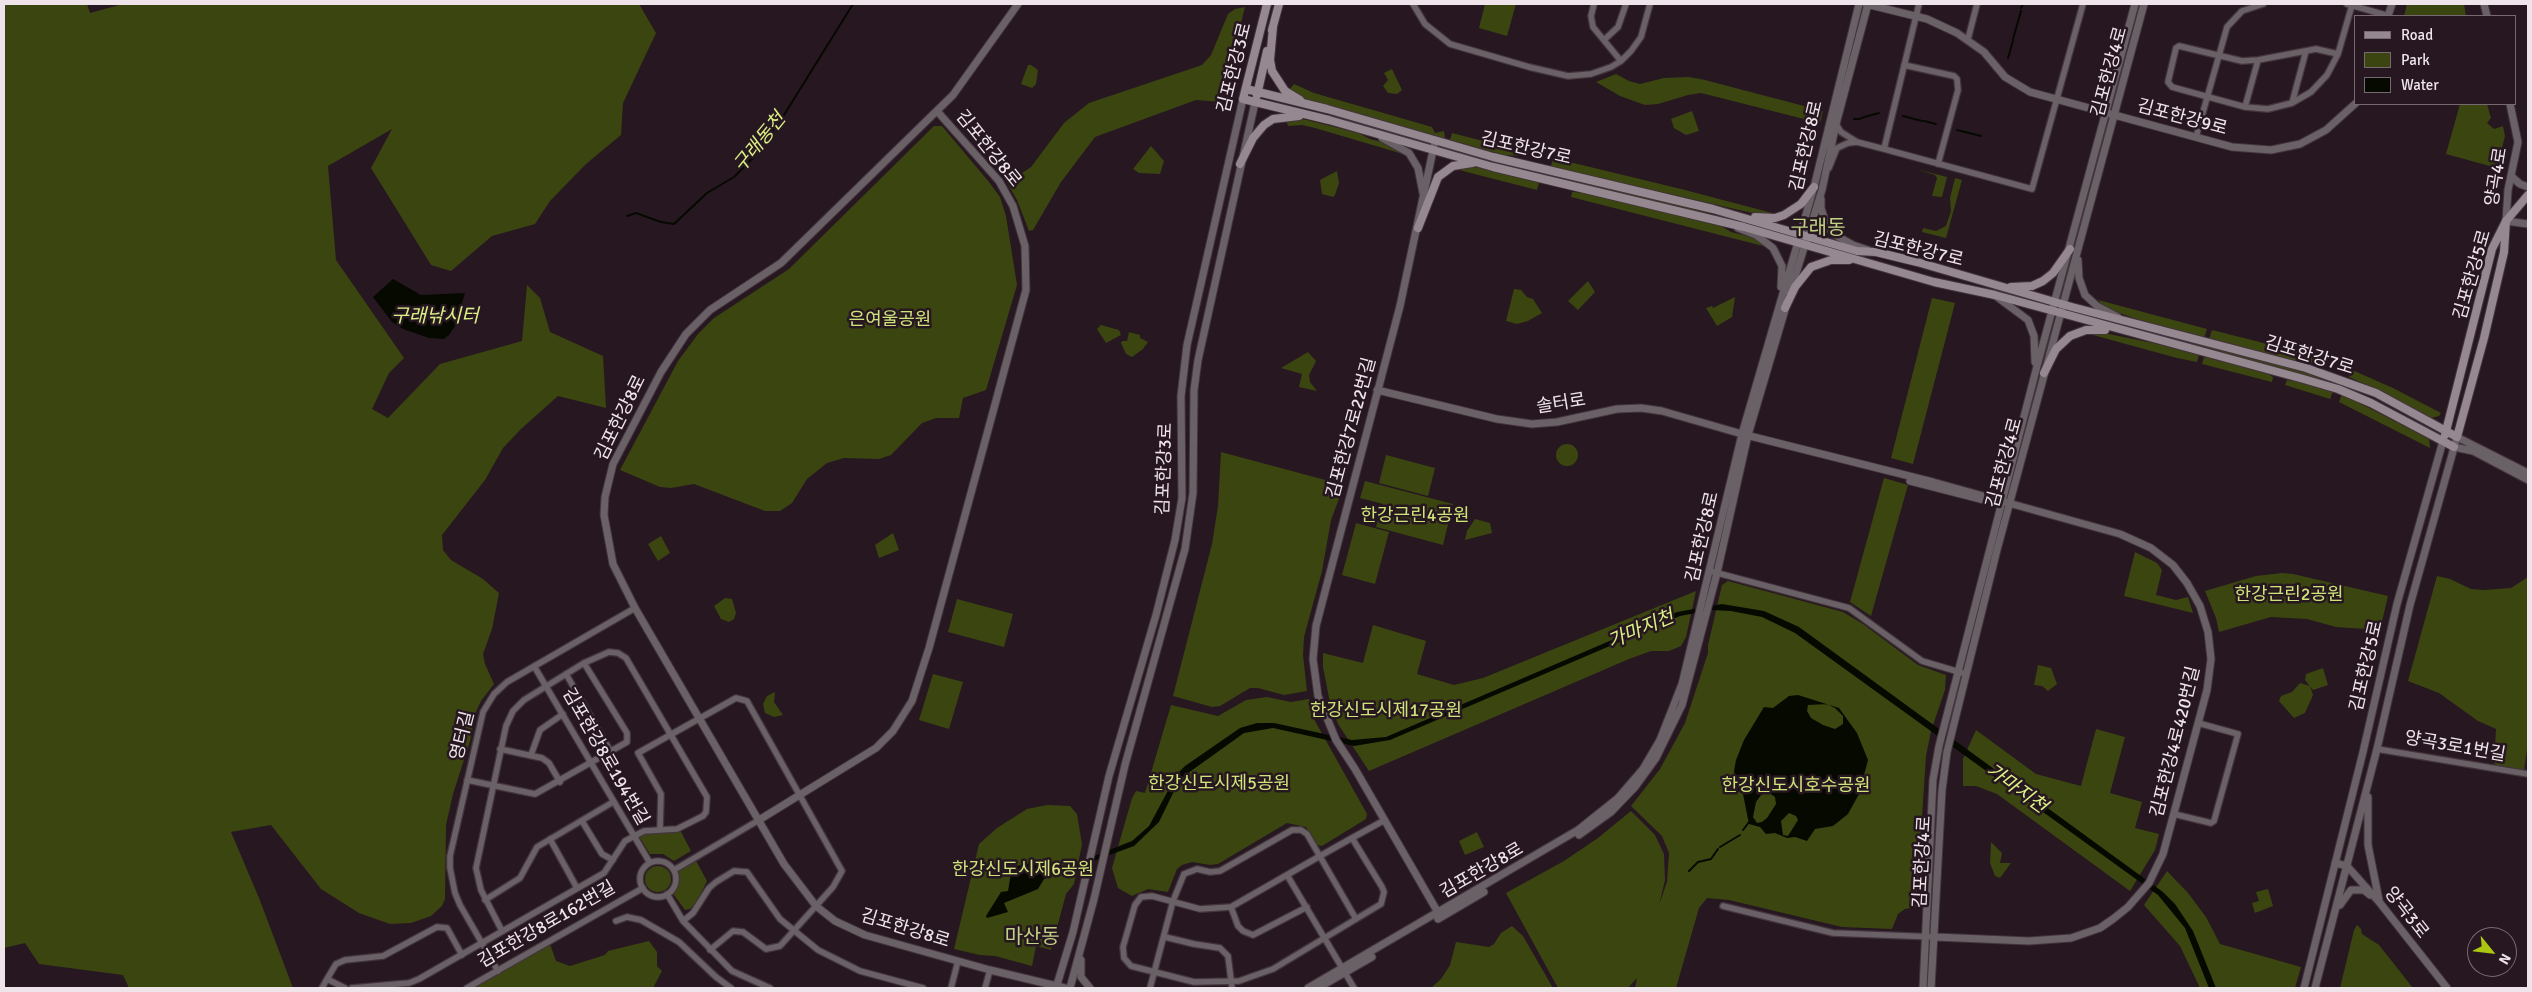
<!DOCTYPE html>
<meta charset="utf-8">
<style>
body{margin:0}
#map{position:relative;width:2532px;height:992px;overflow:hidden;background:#271721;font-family:Signika,sans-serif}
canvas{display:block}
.frame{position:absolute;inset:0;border:5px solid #efe4ea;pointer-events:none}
.legend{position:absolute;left:2354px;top:15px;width:162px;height:90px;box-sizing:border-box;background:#271721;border:1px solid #776971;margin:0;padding:6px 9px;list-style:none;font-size:15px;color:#efe4ea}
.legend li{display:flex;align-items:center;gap:10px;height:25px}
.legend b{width:25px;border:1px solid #776971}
.north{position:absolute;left:2467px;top:927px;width:50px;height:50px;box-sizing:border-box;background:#271721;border:1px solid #776971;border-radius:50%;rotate:119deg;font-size:14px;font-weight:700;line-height:20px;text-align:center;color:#efe4ea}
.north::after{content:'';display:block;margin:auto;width:18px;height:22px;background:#acc611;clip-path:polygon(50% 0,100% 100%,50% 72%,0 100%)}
</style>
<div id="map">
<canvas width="2532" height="992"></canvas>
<div class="frame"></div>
<ul class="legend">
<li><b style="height:6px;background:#968890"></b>Road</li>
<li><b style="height:14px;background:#3b4510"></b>Park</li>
<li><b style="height:14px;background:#060900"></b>Water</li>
</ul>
<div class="north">N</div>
</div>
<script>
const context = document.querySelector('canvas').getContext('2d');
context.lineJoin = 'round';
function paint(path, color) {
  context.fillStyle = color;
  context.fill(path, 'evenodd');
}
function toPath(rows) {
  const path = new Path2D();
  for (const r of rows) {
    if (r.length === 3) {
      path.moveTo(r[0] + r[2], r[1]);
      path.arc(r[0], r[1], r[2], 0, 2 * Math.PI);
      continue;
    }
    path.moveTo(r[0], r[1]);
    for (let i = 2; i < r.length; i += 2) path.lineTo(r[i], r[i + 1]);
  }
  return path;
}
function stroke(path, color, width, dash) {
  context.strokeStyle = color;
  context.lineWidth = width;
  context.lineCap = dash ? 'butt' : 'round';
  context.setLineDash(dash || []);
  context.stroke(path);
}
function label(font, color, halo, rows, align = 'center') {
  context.font = font + ' Signika,"Noto Sans KR",sans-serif';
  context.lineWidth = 5;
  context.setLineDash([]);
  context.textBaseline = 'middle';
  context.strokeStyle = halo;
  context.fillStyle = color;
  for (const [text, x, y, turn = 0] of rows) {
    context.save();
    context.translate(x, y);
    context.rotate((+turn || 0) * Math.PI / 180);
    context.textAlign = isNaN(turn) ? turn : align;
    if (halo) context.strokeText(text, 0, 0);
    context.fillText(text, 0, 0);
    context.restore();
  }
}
const green = toPath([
 [4,4,87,4,90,13,123,4,639,4,656,33,623,103,621,135,586,164,550,201,535,224,492,236,451,271,431,265,371,168,392,129,328,166,336,260,404,358,389,373,372,409,388,418,440,364,522,341,527,285,540,298,550,332,603,356,606,408,558,396,521,429,503,448,485,480,442,535,443,550,451,560,483,579,499,593,492,629,483,654,485,664,494,684,481,701,475,714,470,741,453,794,446,825,445,899,442,906,431,916,411,923,390,924,359,913,321,889,271,825,231,832,259,898,293,988,129,988,123,975,39,964,25,943,4,948],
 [1485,4,1516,4,1507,36,1479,28],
 [2407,4,2464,4,2466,16,2404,16],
 [1245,7,1221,102,1196,100,1095,137,1061,182,1033,230,1029,231,1017,200,1005,179,1019,175,1031,167,1064,123,1089,103,1202,65,1211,55,1228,14,1235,9],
 [1028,65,1031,65,1038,70,1036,84,1032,88,1021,84],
 [1392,69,1402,90,1397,94,1388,93,1383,86,1388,80,1384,73],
 [1616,74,1629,81,1640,84,1664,78,1689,77,1705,80,1823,111,1820,123,1701,93,1688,95,1658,104,1645,105,1620,96,1596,82],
 [1294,84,1314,93,1432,127,1435,133,1444,131,1445,139,1308,101,1289,90],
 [2460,104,2487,104,2491,118,2487,123,2494,129,2503,126,2505,136,2497,168,2446,154],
 [1692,111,1699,131,1686,135,1674,128,1671,119],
 [1299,118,1358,133,1370,139,1393,145,1403,154,1315,128,1302,125,1288,126,1286,119],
 [934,126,942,126,989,182,1000,197,1006,216,1017,285,986,390,963,398,959,418,936,418,922,423,891,455,879,459,844,458,827,463,807,479,792,503,780,511,765,511,694,484,671,488,660,487,620,470,678,361,698,334,714,318,789,269],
 [1452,133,1522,151,1521,156,1504,155,1450,140],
 [1151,146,1164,161,1160,174,1139,173,1133,169],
 [1553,158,1681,189,1776,214,1761,215,1557,168,1551,166],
 [1472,166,1539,183,1537,190,1459,170],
 [1916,169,1947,177,1942,197,1932,196,1937,178,1935,175],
 [1337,171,1339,183,1335,195,1333,197,1322,194,1320,180],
 [1550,174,1683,206,1729,219,1550,177],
 [1955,178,1962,180,1946,238,1922,232,1923,228,1936,231,1946,226,1951,211,1950,198],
 [1572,192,1586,193,1721,226,1731,232,1758,239,1767,247,1571,197],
 [1588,281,1595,292,1578,310,1568,301],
 [1514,289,1521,290,1527,297,1533,299,1542,313,1528,321,1517,324,1506,321],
 [1735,297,1732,317,1717,326,1706,308,1712,306,1713,308],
 [1932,298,1955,303,1913,464,1891,458],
 [2098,300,2207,329,2204,338,2139,320,2103,307],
 [2126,324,2298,370,2337,382,2335,384,2124,326],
 [1101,325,1119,330,1121,335,1106,343,1097,329],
 [2212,330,2315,356,2315,363,2292,360,2209,339],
 [2094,331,2153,343,2199,355,2197,362,2177,358,2093,335],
 [1129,332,1140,335,1140,338,1148,342,1143,349,1132,357,1126,354,1121,343,1122,341,1127,341],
 [1308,352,1316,361,1309,375,1310,382,1317,391,1299,387,1302,374,1281,368],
 [2204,357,2265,372,2273,377,2272,382,2202,364],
 [2352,370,2393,388,2441,413,2439,416,2431,418,2378,390,2349,377],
 [2287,380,2302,382,2333,391,2330,399,2285,385],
 [2342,394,2429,439,2430,448,2339,402],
 [1567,455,11],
 [1221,452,1344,485,1331,520,1322,571,1304,637,1303,655,1307,691,1284,695,1258,688,1250,688,1220,706,1212,707,1173,696,1212,544,1218,506],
 [1386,455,1435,468,1428,496,1379,483],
 [1884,478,1908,485,1871,616,1850,602],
 [1365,481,1453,504,1443,545,1376,527,1383,504,1360,498],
 [1475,519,1490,523,1492,533,1465,540,1467,531],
 [1356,523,1389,532,1375,584,1342,575],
 [893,533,899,550,879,558,875,545],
 [661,536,670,553,658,561,648,544],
 [2135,552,2157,563,2162,570,2156,595,2176,600,2188,597,2193,613,2124,596],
 [2282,573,2293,574,2388,596,2380,630,2336,627,2307,619,2271,617,2219,632,2216,618,2205,591,2256,576],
 [2437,576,2450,579,2471,589,2484,590,2511,588,2528,577,2528,743,2524,770,2498,767,2494,763,2496,729,2478,721,2439,693,2408,681],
 [1728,581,1843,612,1863,624,1918,665,1946,675,1945,690,1931,731,1926,756,1916,907,1905,909,1898,914,1892,929,1842,927,1729,900,1707,898,1699,908,1676,988,1635,988,1637,978,1628,988,1558,988,1506,893,1564,861,1598,838,1631,811,1655,835,1664,854,1665,880,1659,905,1667,882,1669,853,1662,836,1631,806,1660,769,1685,723,1708,653,1708,645,1722,585],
 [1696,591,1686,637,1681,646,1669,651,1651,651,1629,659,1369,771,1338,724,1330,703,1323,667,1323,653,1363,663,1373,625,1426,641,1417,674,1454,685,1483,678],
 [725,598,732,599,736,613,734,619,729,622,721,619,714,606],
 [957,599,1013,614,1004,647,948,632],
 [2038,665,2051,668,2057,684,2048,691,2042,686,2034,685],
 [2323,668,2328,685,2313,690,2305,680,2306,674],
 [933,674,963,682,949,729,919,720],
 [2300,683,2310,686,2313,695,2305,713,2294,718,2279,701,2281,696,2292,692],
 [775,692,774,702,783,715,774,717,765,713,763,704,767,696],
 [1267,697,1291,702,1309,699,1315,721,1367,814,1366,819,1322,846,1317,845,1306,827,1287,823,1218,864,1210,865,1192,862,1182,865,1177,869,1168,892,1148,889,1132,896,1118,888,1112,868,1132,798,1136,791,1145,793,1171,705,1218,716,1246,700],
 [2096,729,2125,737,2110,793,2142,802,2135,828,2159,834,2155,850,2130,891,1997,794,1976,786,1963,786,1963,759,1976,730,2036,774,2081,786],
 [1047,805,1070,806,1077,814,1082,844,1074,884,1066,894,1051,950,1036,946,1032,966,995,956,980,955,954,949,979,844,997,828,1027,809],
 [680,830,691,851,674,861,663,854,650,854,640,838,641,833],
 [1477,832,1484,847,1465,855,1459,841],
 [1991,842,2002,853,2000,863,2011,863,2000,878,1995,876,1990,863],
 [695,859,707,881,696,903,690,909,685,910,671,891,678,883,678,869],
 [658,879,13],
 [2167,871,2188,893,2206,917,2220,944,2301,967,2295,988,2200,988,2180,946,2144,905],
 [2268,889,2273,906,2255,913,2252,903,2259,901,2256,892],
 [2357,925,2361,929,2362,934,2379,945,2413,988,2340,988,2354,930],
 [1512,926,1523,936,1553,988,1431,988,1441,979,1450,965,1456,942,1489,947,1494,944,1501,933],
 [649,941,657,952,657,966,662,971,653,988,474,988,550,944,556,961,570,966,605,955,608,951]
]);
const water = toPath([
 [393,279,421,295,465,293,455,326,449,335,444,339,429,338,403,329,392,322,373,297],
 [1722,604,1764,611,1799,627,2163,892,2175,904,2193,931,2216,988,2209,988,2185,928,2158,895,1795,633,1762,617,1731,611,1712,610,1680,616,1390,740,1354,746,1273,728,1244,733,1184,776,1175,789,1159,822,1134,846,1044,879,1038,889,1004,903,1008,912,987,918,986,916,1001,892,1008,891,1012,867,1040,861,1051,871,1059,870,1132,841,1149,826,1177,774,1185,766,1240,728,1257,723,1274,723,1352,740,1386,737,1677,612],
 [1798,695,1839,708,1857,733,1868,760,1859,794,1848,814,1833,826,1815,829,1807,841,1795,837,1787,838,1775,833,1766,834,1760,827,1749,824,1743,794,1738,791,1734,771,1736,760,1744,740,1764,707,1773,708,1789,696],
 [1827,704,1835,708,1843,716,1843,724,1835,729,1823,725,1811,718,1807,711,1808,705],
 [1768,792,1775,797,1776,804,1767,818,1762,822,1757,823,1753,817,1756,802,1761,795],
 [1789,813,1796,816,1798,820,1788,836,1783,835,1781,821]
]);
const stream = toPath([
 [2021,8,2023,4],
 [2013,39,2021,11],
 [2008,58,2013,41],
 [1903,116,1922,121],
 [1861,118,1879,113],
 [1854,119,1860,119],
 [1924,121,1936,124],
 [1957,130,1981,136],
 [627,216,636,213,661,222,674,224,707,193,734,177,753,158,784,115,853,4],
 [1743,830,1749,822],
 [1720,847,1740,835],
 [1689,871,1698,862,1711,859,1718,849]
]);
const minor = toPath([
 [1413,4,1425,24,1450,44,1529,67,1568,76,1591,74,1611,67,1621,61,1631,51,1641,37,1650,4],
 [1594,4,1591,16,1593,27,1621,61],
 [1919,4,1884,149,2032,189,2083,4],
 [2347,4,2389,16],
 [1968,39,1977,4],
 [1604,40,1618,27,1626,4],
 [2338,54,2316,49,2258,60,2242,61,2179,46,2176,48,2168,82,2172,87,2245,107,2268,109,2292,103,2311,92,2327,75,2338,54,2352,5],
 [1904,65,1954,76,1957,79,1958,90,1938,164],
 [2292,103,2306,51],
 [2245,107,2258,60],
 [1836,124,1841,132,1857,142,1884,149],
 [2196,137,2227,27,2242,11,2263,4],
 [1829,168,1837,148,1848,143,1857,142],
 [1710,571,1849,608,1922,661,1966,674],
 [534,666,650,863],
 [566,674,611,752],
 [500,749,542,758,549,763,560,782],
 [2377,749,2528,774],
 [531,755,540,730,563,714],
 [467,780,535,794,627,742,627,733,584,663],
 [2174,814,2211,823,2214,821,2238,734,2198,723],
 [582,821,602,854,613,860],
 [1352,838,1382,887,1384,892,1381,904,1273,969,1239,981,1194,982,1131,966,1124,958,1123,947,1135,905,1141,897,1152,896,1200,909,1231,907,1320,856,1352,838,1383,821],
 [550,839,577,888],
 [658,879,18],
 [674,870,759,820],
 [1287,875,1354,988],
 [667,894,683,921,732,971,770,988],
 [485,900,520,878,537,847,613,802],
 [1723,906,1833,933,1935,937],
 [1231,907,1238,926,1243,931,1253,935,1307,907],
 [616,921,627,917,641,920,679,942,716,977,731,988],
 [683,921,693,913,709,888,716,882,734,871,747,872,780,919,818,950,860,971,923,988],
 [502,931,481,890,476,868,506,726,513,711,524,700,584,663,609,652,618,653,626,658,707,797,706,812,703,816,677,829,660,830],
 [1165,937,1194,944,1220,948,1228,956,1232,988],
 [498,971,460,905,455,893,450,868,450,856,483,712,494,694,507,682,635,608],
 [322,988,327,979],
 [345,988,327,979,336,964,345,960,383,956,437,927,447,928,462,955],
 [352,988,409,983,419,979,604,873,625,841,644,831,660,830,661,794,638,753,736,698,747,701,842,871,833,887,780,946,766,949,743,932,733,931,710,950],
 [467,988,643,888],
 [951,988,958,961],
 [985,988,990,970],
 [1150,988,1173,901,1184,874,1197,869,1210,872,1220,871,1292,830,1301,830,1307,834,1356,919]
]);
const tertiary = toPath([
 [1018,4,953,95,781,263,710,310,686,334,661,372,613,464,605,497,604,515,613,564,635,608,784,864,816,906,835,921,865,935,990,970,1065,988],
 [1866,4,1927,19,1957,33,1984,52,2005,77,2030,92,2232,147,2271,150,2300,144,2326,130,2356,103],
 [2484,4,2487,16],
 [2388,16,2392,4],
 [2510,104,2518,142,2508,190,2506,221,2528,224],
 [1382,138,1409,153,1418,168,1423,193],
 [1435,141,1400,306,1316,626,1313,659,1318,696,1336,740,1355,769,1440,916],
 [2512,177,2520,184,2528,187],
 [1821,199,1821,208,1827,227,1835,235,1853,245,1868,250],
 [1738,228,1756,235,1773,248,1782,266,1781,287],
 [2078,260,2079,278,2085,295,2097,306,2118,317],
 [1790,293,1822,190,1836,124,1868,4],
 [1997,297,2028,320,2034,336,2035,362],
 [1377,390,1497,419,1532,424,1557,422,1617,409,1641,408,1662,411,1742,434,1933,482,2120,534,2151,548,2173,565,2187,583,2200,606,2208,632,2211,659,2207,690,2163,854,2149,883,2128,907,2113,919,2100,928,2071,938,2029,941,1935,937],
 [2454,447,2473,451,2528,480],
 [1910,481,1984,500],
 [2368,797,2368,845,2379,900],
 [759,820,876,748,893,731,912,701,929,648,1026,290,1025,246,1013,206,999,181,937,111],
 [1579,835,1611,812,1635,787,1656,758,1682,705,1717,573,1748,435,1787,303],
 [2335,863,2347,866,2380,903,2447,988],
 [2340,905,2351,890,2364,890,2370,895],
 [1438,919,1484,892],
 [1081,960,1081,977,1090,988],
 [1056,988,1073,932,1109,776,1156,615,1175,540,1182,498,1181,396,1187,345,1243,99],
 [1070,988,1094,899,1125,765,1185,549,1193,493,1194,390,1198,360,1256,98],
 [1308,988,1578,830,1618,798,1643,769,1660,740,1682,684,1742,434,1814,187,1859,4],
 [1318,988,1372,957],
 [1923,988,1933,780,1939,746,2036,370,2135,4],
 [1931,988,1942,790,1947,752,1997,550,2144,4],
 [2304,988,2363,752,2397,604,2443,441],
 [2315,988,2377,749,2410,605,2457,437,2528,473]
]);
const secondary = toPath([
 [1267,4,1243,99,1329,120,1493,167,1744,227,1934,282,1995,295,2300,378,2338,389,2371,403,2454,447],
 [1273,27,1270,60,1272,71,1285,91,1300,100],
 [1272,30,1279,4],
 [1246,89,1327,109,1493,157,1713,209,1857,251,1876,252,1917,262,2072,307,2306,368,2376,393,2457,437,2484,338,2504,252,2506,221],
 [1257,95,1267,51],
 [1240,164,1253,138,1264,125,1273,119,1299,116],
 [1755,217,1775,218,1784,215,1801,204,1814,187],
 [1418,228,1438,177,1453,166,1472,163],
 [2011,287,2032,286,2043,281,2053,273,2070,249],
 [1785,308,1795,287,1811,267,1831,260,1849,260],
 [2044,373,2056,349,2070,336,2086,330,2105,330],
 [2445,435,2492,249,2506,221,2528,195]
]);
const streetNames = [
 ["김포한강3로",1235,68,-76],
 ["김포한강4로",2110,72,-75],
 ["김포한강9로",2182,118,15],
 ["김포한강8로",1807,146,-77],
 ["김포한강8로",988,149,51],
 ["김포한강7로",1526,149,13],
 ["양곡4로",2497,177,-81],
 ["김포한강7로",1918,250,14],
 ["김포한강5로",2473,275,-74],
 ["김포한강7로",2309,356,17],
 ["솔터로",1561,404,-9],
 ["김포한강8로",621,418,-64],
 ["김포한강7로22번길",1352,428,-75],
 ["김포한강4로",2005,463,-75],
 ["김포한강3로",1165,469,-88],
 ["김포한강8로",1703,537,-77],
 ["김포한강5로",2367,666,-77],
 ["영터길",463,736,-76],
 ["김포한강4로420번길",2176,742,-76],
 ["양곡3로1번길",2455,747,10],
 ["김포한강8로194번길",605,757,60],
 ["김포한강4로",1923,862,-87],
 ["김포한강8로",1482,871,-30],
 ["양곡3로",2406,913,52],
 ["김포한강8로162번길",547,925,-30],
 ["김포한강8로",905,929,17]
];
const parkNames = [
 ["은여울공원",890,320],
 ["한강근린4공원",1415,516],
 ["한강근린2공원",2289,595],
 ["한강신도시제17공원",1386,711],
 ["한강신도시제5공원",1219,784],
 ["한강신도시호수공원",1796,786],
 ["한강신도시제6공원",1023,870]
];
const waterNames = [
 ["구래동천",760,143,-51],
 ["구래낚시터",435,317],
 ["가마지천",1641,630,-23],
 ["가마지천",2016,789,36]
];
const quarterNames = [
 ["구래동",1818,229],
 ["마산동",1032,938]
];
paint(green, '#3b4510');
paint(water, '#060900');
stroke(stream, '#060900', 2);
stroke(minor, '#43343d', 8);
stroke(tertiary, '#43343d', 9);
stroke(secondary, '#43343d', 10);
stroke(minor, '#6a6166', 5.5);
stroke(tertiary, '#6a6166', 7);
stroke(secondary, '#968890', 8);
label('18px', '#efe4ea', '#271721', streetNames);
label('18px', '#cee479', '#271721', parkNames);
label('italic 19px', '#dbf185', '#271721', waterNames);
label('20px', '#c1d186', '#271721', quarterNames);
</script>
